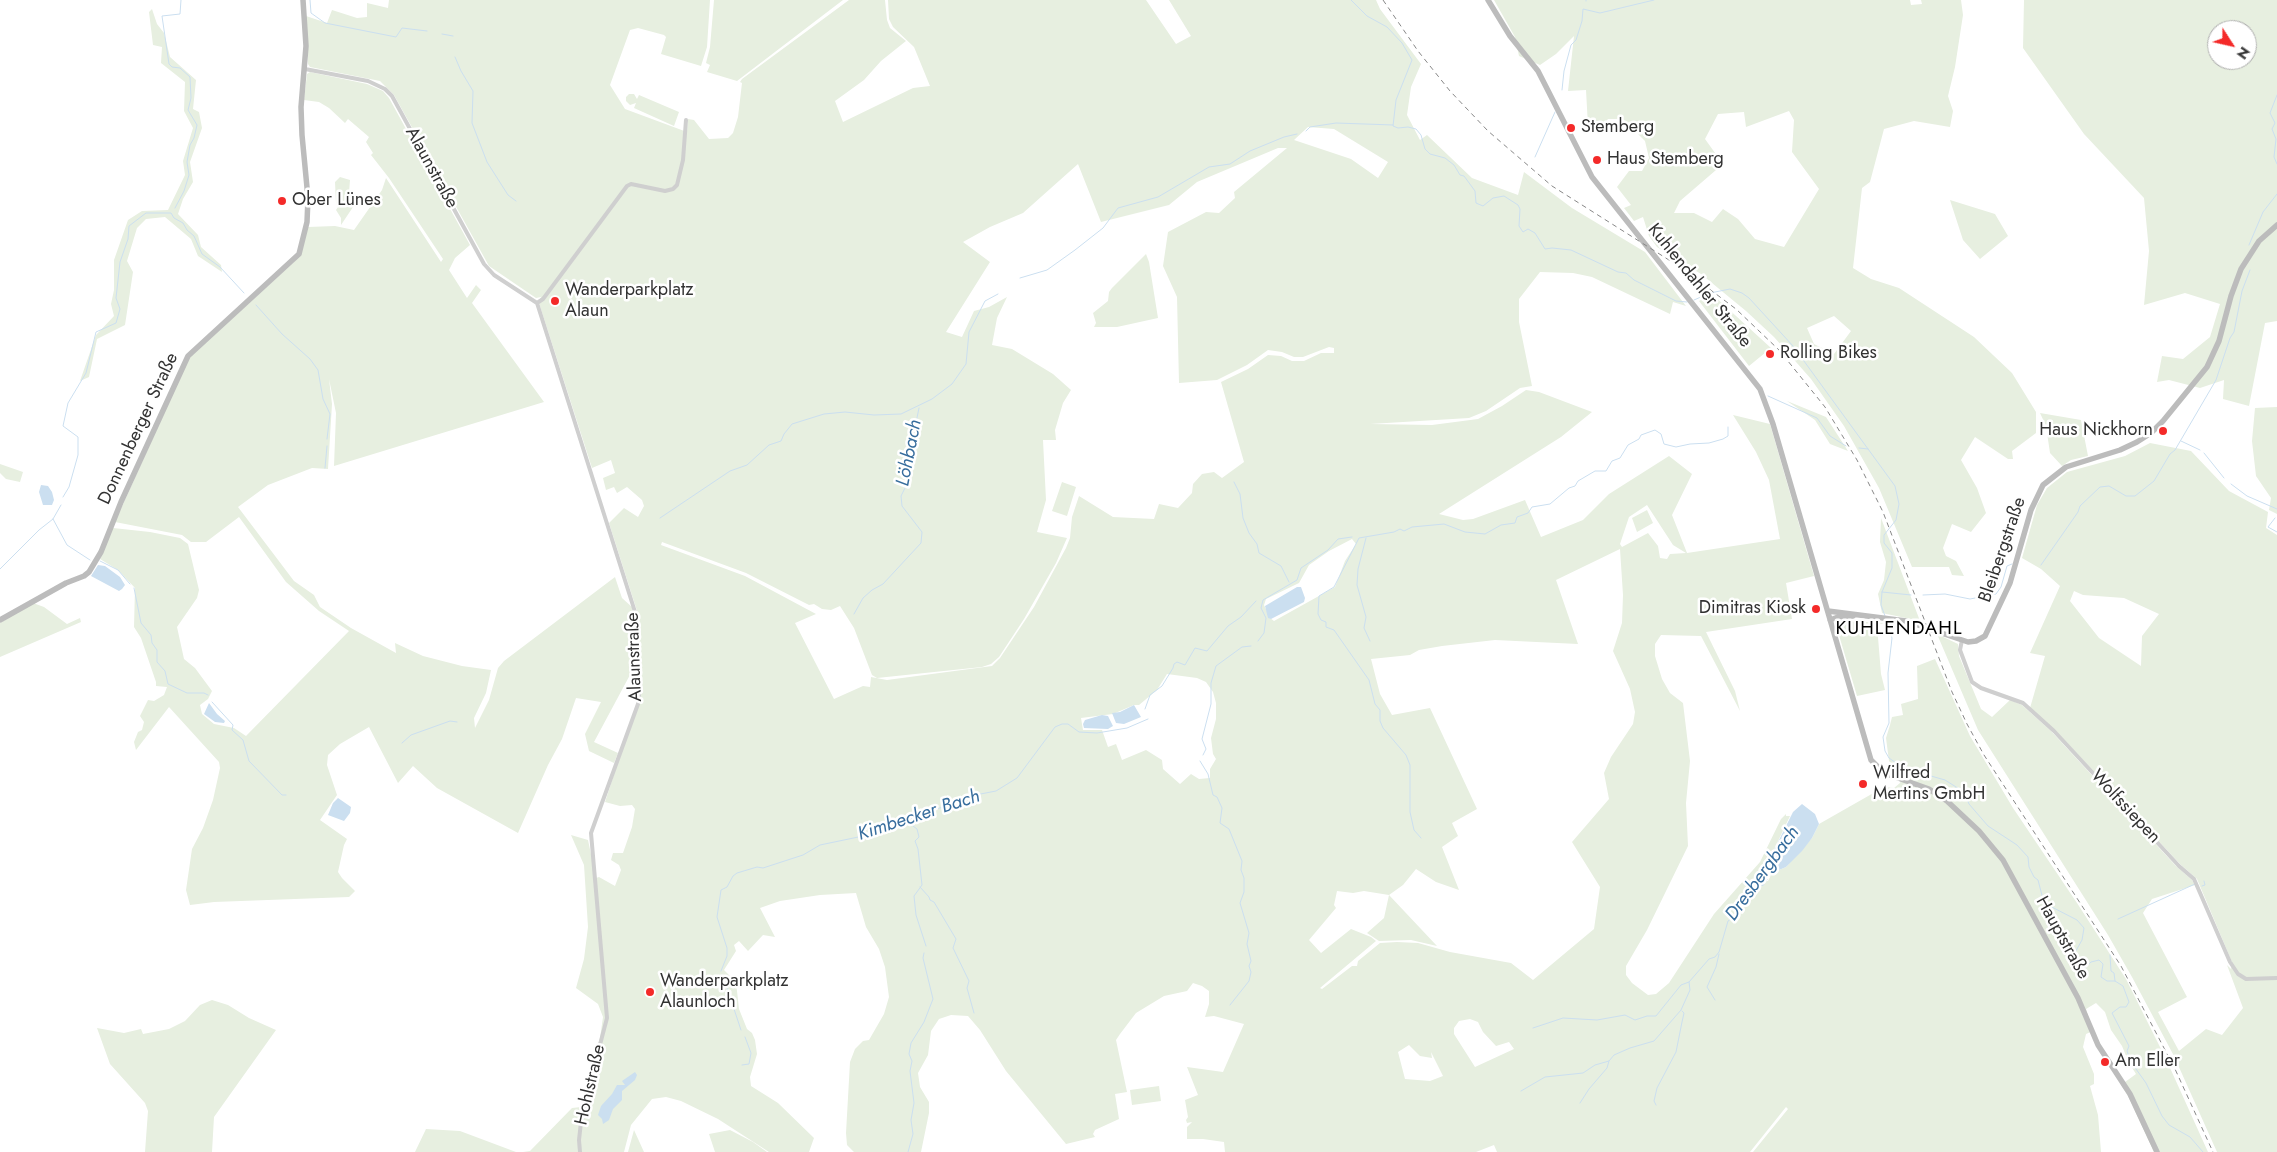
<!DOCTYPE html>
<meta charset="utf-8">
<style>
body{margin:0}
#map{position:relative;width:2277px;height:1152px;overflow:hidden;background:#fff;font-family:Jost,sans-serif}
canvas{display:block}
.north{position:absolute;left:2207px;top:20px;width:50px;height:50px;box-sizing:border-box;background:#fff;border:1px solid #adadad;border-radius:50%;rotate:125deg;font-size:14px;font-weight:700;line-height:20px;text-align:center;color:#323232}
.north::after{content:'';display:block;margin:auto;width:18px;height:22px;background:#f42a29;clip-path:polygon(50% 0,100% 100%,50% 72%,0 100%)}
</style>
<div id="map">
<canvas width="2277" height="1152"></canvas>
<div class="north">N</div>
</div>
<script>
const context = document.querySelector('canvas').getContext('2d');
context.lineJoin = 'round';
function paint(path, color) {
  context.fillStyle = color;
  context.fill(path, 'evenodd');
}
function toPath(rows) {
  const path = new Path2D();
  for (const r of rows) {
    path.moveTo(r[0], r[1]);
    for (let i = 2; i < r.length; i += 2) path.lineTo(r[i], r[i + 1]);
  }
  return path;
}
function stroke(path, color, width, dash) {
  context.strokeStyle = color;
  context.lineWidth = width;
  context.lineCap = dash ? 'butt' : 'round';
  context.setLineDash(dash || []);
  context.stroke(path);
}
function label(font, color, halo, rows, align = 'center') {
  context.font = font + ' Jost,sans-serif';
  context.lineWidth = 5;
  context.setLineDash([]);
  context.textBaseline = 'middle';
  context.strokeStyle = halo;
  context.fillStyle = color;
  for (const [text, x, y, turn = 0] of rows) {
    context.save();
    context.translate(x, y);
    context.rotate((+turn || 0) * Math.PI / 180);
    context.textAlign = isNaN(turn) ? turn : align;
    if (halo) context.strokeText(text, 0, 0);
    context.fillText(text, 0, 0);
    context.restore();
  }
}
const green = toPath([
 [389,0,710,0,707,47,701,66,661,54,666,37,664,35,638,28,630,30,610,85,625,109,687,132,688,119,694,120,709,139,728,138,733,133,738,117,742,83,740,82,742,79,849,0,885,0,887,20,890,28,906,41,881,61,864,80,835,101,843,122,913,88,930,86,914,47,893,27,889,19,888,0,1146,0,1176,44,1191,36,1169,0,1376,0,1380,9,1421,64,1411,87,1407,115,1420,140,1427,135,1472,178,1518,195,1524,172,1572,208,1645,252,1686,306,1673,302,1670,314,1592,277,1573,273,1540,272,1519,299,1519,322,1532,386,1520,388,1486,411,1469,418,1370,424,1432,425,1478,419,1502,406,1526,390,1539,392,1592,412,1561,437,1439,514,1463,520,1473,519,1525,500,1541,537,1583,520,1609,494,1669,456,1692,474,1672,515,1687,553,1780,539,1769,480,1756,452,1733,415,1770,424,1814,576,1786,583,1792,619,1706,632,1735,691,1740,711,1701,636,1661,635,1655,644,1655,656,1662,679,1670,693,1683,703,1690,761,1686,803,1688,846,1647,930,1626,966,1626,975,1632,983,1648,995,1656,994,1669,983,1714,914,1760,862,1781,819,1786,814,1786,816,1790,816,1769,860,1754,878,1768,881,1772,873,1786,867,1812,838,1819,824,1884,787,1894,788,1900,783,1902,777,1889,761,1886,738,1890,725,1892,717,1903,715,1901,704,1918,699,1917,666,1935,659,1970,736,2013,808,2077,903,2126,979,2166,1059,2208,1152,2154,1152,2128,1096,2121,1085,2136,1074,2129,1063,2122,1046,2111,1030,2105,1012,2096,1003,2086,1009,2093,1031,2086,1034,2083,1047,2094,1074,2094,1084,2090,1086,2098,1115,2101,1152,1753,1152,1788,1109,1786,1107,1750,1152,1497,1152,1494,1145,1476,1152,1225,1152,1224,1142,1203,1139,1187,1139,1187,1127,1192,1122,1187,1123,1186,1120,1188,1117,1185,1100,1198,1095,1187,1067,1223,1072,1244,1024,1214,1016,1205,1017,1209,1004,1209,991,1202,986,1193,983,1187,991,1164,996,1136,1013,1120,1034,1116,1040,1127,1092,1115,1094,1119,1119,1095,1130,1093,1134,1095,1137,1066,1144,1006,1071,980,1030,968,1016,951,1015,939,1019,931,1031,928,1055,918,1073,920,1087,929,1102,929,1113,921,1152,854,1152,847,1145,846,1133,850,1062,855,1049,863,1041,869,1040,884,1014,889,997,885,967,879,949,866,927,856,893,820,895,780,901,760,908,775,937,763,935,748,951,739,941,734,945,736,951,724,970,736,982,739,1009,747,1029,752,1033,755,1040,757,1054,750,1077,751,1086,778,1103,814,1138,809,1152,769,1152,718,1119,681,1101,666,1097,652,1099,631,1125,624,1152,523,1152,530,1151,572,1108,581,1107,600,1038,603,1017,598,1004,576,988,584,959,588,927,584,865,571,835,588,840,596,878,599,877,615,886,621,870,619,865,611,860,613,853,623,853,632,827,635,809,632,805,620,806,605,802,640,695,640,680,638,660,638,614,609,523,624,508,638,517,644,506,642,500,627,487,617,493,614,487,606,490,603,478,615,473,611,460,592,468,539,303,541,297,536,298,489,266,394,95,380,81,310,67,308,64,306,16,327,23,332,10,357,18,367,17,367,3,388,8],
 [1308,127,1334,129,1388,162,1378,178,1351,159,1294,140],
 [1278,148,1287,148,1234,192,1235,198,1219,213,1206,212,1168,232,1163,266,1177,297,1179,383,1217,380,1247,365,1268,350,1282,352,1294,357,1303,357,1329,347,1334,348,1334,353,1321,353,1304,361,1292,361,1281,356,1268,355,1248,369,1221,382,1244,462,1222,478,1214,472,1202,474,1193,484,1192,493,1178,508,1159,504,1154,519,1113,517,1079,496,1072,517,1070,538,1066,548,1034,607,1000,658,992,666,887,680,871,677,870,687,863,686,834,699,795,623,816,614,745,576,661,545,662,542,746,573,809,605,814,604,822,609,831,610,840,606,854,628,872,675,877,678,982,667,991,664,999,657,1024,619,1056,563,1067,538,1037,532,1046,500,1043,440,1056,440,1055,430,1063,403,1071,390,1053,374,1012,349,992,345,997,318,1007,297,989,307,974,311,962,337,946,332,990,262,963,242,990,227,1023,213,1078,164,1101,222,1169,205,1197,182],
 [1647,505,1673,545,1686,553,1670,554,1667,559,1660,558,1658,546,1648,533,1622,547,1620,544,1629,517],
 [1352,539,1356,544,1345,561,1335,587,1274,621,1270,618,1264,605,1266,599,1299,583,1309,565,1329,551],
 [1620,549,1623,595,1622,623,1613,651,1630,689,1635,712,1633,724,1611,757,1604,773,1609,799,1572,842,1600,887,1594,929,1533,980,1511,963,1450,952,1418,943,1397,942,1380,943,1358,961,1357,966,1352,966,1322,989,1320,988,1376,941,1371,937,1351,929,1321,953,1309,940,1336,908,1334,905,1337,891,1353,893,1364,891,1389,895,1384,918,1367,933,1379,941,1411,940,1437,946,1389,895,1403,885,1416,869,1436,882,1459,890,1442,847,1458,836,1452,823,1477,809,1430,708,1392,715,1380,694,1371,659,1410,655,1419,650,1442,646,1495,640,1578,644,1556,580],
 [1167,674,1197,678,1206,682,1213,692,1216,703,1216,719,1211,738,1213,754,1216,759,1210,769,1210,778,1199,779,1191,774,1180,784,1163,769,1162,760,1146,750,1122,760,1116,744,1108,747,1102,730,1083,730,1081,718,1113,714,1134,705,1139,705,1157,690],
 [1470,1019,1478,1022,1483,1032,1496,1046,1509,1042,1514,1049,1475,1067,1454,1034,1454,1028,1459,1021],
 [1409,1045,1420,1056,1432,1058,1431,1052,1443,1076,1430,1081,1405,1079,1398,1052],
 [714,0,843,0,737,81,707,72,710,65,706,63,710,47],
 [1494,0,1910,0,1911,5,1922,4,1921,0,1961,0,1963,15,1955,67,1948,96,1953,111,1950,127,1914,121,1884,129,1870,182,1862,188,1853,268,1871,279,1899,288,1974,337,2012,373,2036,412,2036,433,2012,451,2013,459,2008,459,1975,437,1961,460,1977,488,1986,513,1971,532,1952,524,1943,548,1946,556,1956,561,1964,576,1952,575,1949,567,1912,567,1879,488,1844,426,1811,379,1774,337,1746,311,1701,274,1657,247,1649,236,1643,217,1634,221,1624,208,1631,205,1617,187,1629,171,1642,171,1649,158,1645,141,1623,119,1608,119,1599,130,1588,126,1586,90,1568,91,1574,36,1556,54,1540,65,1519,56,1515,37],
 [1789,111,1794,120,1792,152,1819,189,1784,247,1755,239,1738,219,1723,209,1712,222,1694,213,1674,213,1680,201,1723,164,1705,139,1718,114,1744,112,1746,127],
 [1834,316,1851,331,1834,354,1814,344,1807,328],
 [2024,0,2277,0,2277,321,2265,323,2249,406,2223,399,2224,380,2200,388,2169,380,2157,382,2162,356,2183,359,2210,337,2220,304,2185,293,2144,305,2149,251,2144,198,2084,134,2023,48],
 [2217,30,2247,30,2247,60,2217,60],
 [152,9,157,24,164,33,170,57,196,80,193,109,199,112,202,128,190,162,193,182,183,199,178,214,198,235,201,247,221,265,222,272,198,256,191,239,165,217,146,219,137,228,127,261,133,272,125,325,97,339,89,377,80,381,96,335,114,316,111,304,114,290,114,260,128,220,142,211,168,210,185,175,183,161,193,128,184,111,185,82,161,63,162,47,153,45,149,12],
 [310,72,367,84,383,91,389,98,470,245,455,258,449,270,467,298,476,285,481,290,472,303,544,402,334,466,336,413,329,379,332,404,328,469,312,468,268,485,238,507,294,581,314,595,320,607,351,628,396,653,395,643,423,656,462,666,491,670,486,693,474,718,475,728,489,700,498,668,504,661,615,577,622,598,632,607,635,621,635,669,631,673,594,742,618,753,614,763,589,751,585,734,601,702,576,698,562,739,548,765,518,833,437,788,413,766,398,783,369,727,340,744,328,755,327,765,337,795,320,820,347,839,344,845,338,872,342,878,355,891,349,897,214,902,190,905,186,890,192,849,203,828,213,800,220,768,219,762,169,707,136,750,134,742,138,732,142,730,144,722,140,716,148,700,154,701,164,695,167,687,156,686,156,682,141,638,134,627,135,588,118,570,100,559,113,528,150,532,180,538,188,544,199,590,197,598,177,627,184,659,195,668,212,691,208,699,200,705,202,714,214,724,234,728,246,736,349,631,319,611,286,582,239,517,206,542,191,542,182,535,115,522,189,358,294,262,300,255,308,227,335,226,354,230,382,190,386,178,441,262,443,259,389,178,371,155,373,153,366,142,369,137,348,119,345,123,329,108,319,102,304,100,307,74],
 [629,94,634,94,637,99,639,95,679,112,674,126,634,108,636,103,630,105,626,101,626,97],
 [340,177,350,180,348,206,353,207,341,225,341,218,336,210,338,207,336,203,335,182],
 [1950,200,1995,214,2008,236,1980,259,1963,240],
 [1146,254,1149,262,1158,318,1117,327,1094,327,1096,323,1093,313,1108,301,1109,292,1112,288],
 [1712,294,1771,348,1749,366,1699,301],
 [1787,401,1826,417,1848,451,1830,444,1815,420],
 [2277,407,2277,514,2269,510,2271,498,2256,476,2252,441,2255,408],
 [2040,413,2081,420,2088,456,2071,460,2062,466,2050,453,2046,426],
 [2150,443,2191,451,2229,491,2268,512,2266,528,2277,535,2277,1152,2217,1152,2174,1056,2132,977,2108,935,1978,730,1937,634,1958,644,1959,656,1981,709,1992,717,2010,700,2022,705,2051,731,2175,865,2192,880,2195,885,2152,899,2143,913,2187,997,2158,1012,2179,1051,2206,1029,2222,1035,2243,1008,2227,965,2231,969,2232,962,2197,879,2180,864,2055,730,2030,708,2045,656,2030,653,2060,586,2041,569,2022,558,2037,505,2047,488,2067,472,2125,456],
 [2074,591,2083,595,2124,598,2159,614,2142,636,2141,666,2099,638,2070,601],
 [0,464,23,472,20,482,6,479,0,473],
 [1062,482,1076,487,1067,516,1052,511],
 [1647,510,1653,523,1637,532,1632,518],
 [1881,518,1920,621,1882,613,1878,594,1884,580,1886,562,1880,542],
 [33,603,44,607,67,624,80,618,81,622,0,657,0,623],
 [1841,621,1884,623,1877,625,1881,674,1885,690,1857,696,1836,625],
 [212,1000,228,1005,249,1018,276,1030,214,1117,212,1152,145,1152,148,1111,145,1103,110,1064,97,1028,124,1033,141,1029,143,1034,169,1029,185,1021,200,1005],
 [1159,1086,1161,1101,1132,1105,1130,1090],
 [426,1129,460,1131,516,1152,415,1152],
 [634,1130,644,1152,628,1152],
 [730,1130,753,1142,767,1152,715,1152,709,1134]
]);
const water = toPath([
 [41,485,48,486,52,492,54,500,52,505,43,505,39,492],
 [98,565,105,566,120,577,125,585,122,589,119,591,91,576],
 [1297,587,1301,587,1305,598,1304,602,1271,619,1268,618,1265,606],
 [209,703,217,714,225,721,224,723,215,722,204,714],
 [1134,705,1141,717,1124,724,1116,723,1112,713,1120,712],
 [1102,715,1108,716,1113,726,1108,729,1084,728,1083,724,1085,720],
 [338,798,351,807,350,813,344,821,328,815,333,803],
 [1802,804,1815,814,1819,824,1812,838,1802,851,1786,867,1772,873,1763,886,1754,884,1754,878,1769,860,1793,812],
 [635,1072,637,1075,635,1080,622,1091,622,1100,613,1109,609,1120,603,1124,602,1119,598,1115,601,1106,612,1094,617,1085,625,1085,622,1081]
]);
const stream = toPath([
 [310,0,311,13,325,23,396,37,402,28,427,31],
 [1351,0,1367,16,1387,27,1402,43,1412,60,1396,100,1393,126,1398,128,1408,127,1416,129,1421,135,1425,149,1430,154,1445,158,1454,165,1460,175,1464,176,1475,191,1476,203,1483,206,1493,198,1504,196,1518,205,1520,209,1519,226,1523,232,1528,229,1535,233,1545,249,1552,248,1571,250,1618,272,1626,273,1634,280,1676,301,1687,302],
 [1586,0,1586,1],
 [442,34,453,36],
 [455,57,461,71,473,91,472,123,487,162,508,195,516,201],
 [1562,90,1564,71,1571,45,1576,40,1582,21,1583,9,1600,13,1654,0],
 [2277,95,2270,113,2275,123,2272,129,2276,139,2274,157,2277,164],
 [1306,131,1310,127,1336,123,1393,125],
 [1535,157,1555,112],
 [175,208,184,191,189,175,187,162,190,145,194,138,197,125,188,110,191,98,190,77,180,68,172,67,169,64,162,16,180,14,181,0],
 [2249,245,2263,212,2277,194],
 [1020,278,1047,270,1075,250,1103,228,1118,208,1158,197,1209,167,1230,164,1250,151,1284,137,1297,134],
 [1694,300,1710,293,1730,289,1742,293,1749,298,1793,346,1895,486,1899,504,1896,520,1884,535,1884,543,1892,553,1892,568,1882,592,1881,605,1885,616],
 [256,305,282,334,310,359,318,370,323,399,330,414,327,439],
 [1768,396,1817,418,1830,436,1846,446],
 [2181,441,2200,450],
 [1859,448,1868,449],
 [2204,453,2224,478],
 [325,468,327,446],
 [1234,482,1240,494,1243,518,1249,533,1257,544,1259,553,1281,566,1289,582],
 [2231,484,2247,496,2277,509],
 [63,497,69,487,78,455,78,437,63,426,68,403,86,373,96,332,116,323,120,309,116,298,120,262,128,239,129,226,146,213,171,213,174,218,183,223,187,230,194,236,202,254,220,267,244,293],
 [660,518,730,471,747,465,769,445,781,441,784,434,792,424,824,414,845,412,874,415,901,414,932,399,952,384,966,364,969,332,985,301,998,294],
 [2275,518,2268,527,2277,532],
 [53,519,67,545,90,560],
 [1366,538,1358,569,1357,585,1366,617,1364,628,1370,641],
 [100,561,118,570,130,584],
 [2041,565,2078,512,2080,506,2100,487,2109,486,2126,496,2135,496,2154,481,2170,454,2175,450,2216,380,2230,338,2234,332,2242,291,2250,270],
 [0,569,39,530,53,519,61,505],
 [134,588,141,623,151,635,152,643,157,650,157,662,165,671,168,684,187,693,204,693,208,695],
 [1882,592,1911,595],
 [1923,595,1945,594,1970,599,1996,594,2001,587,2007,566,2012,564],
 [854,614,863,598,872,590,883,584,921,543,922,532,902,506,901,496,906,486,912,442,919,408],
 [1886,620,1892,638,1888,673,1889,723,1883,737,1885,751,1889,758,1899,765,1910,770,1945,780,1964,792,1969,804,1988,826,2017,845,2028,857,2029,867,2034,877,2038,880,2044,903,2077,920,2084,928,2082,940,2073,956,2076,962,2085,968,2091,962,2099,960,2103,964,2101,977,2107,981,2115,981,2123,986,2129,1002,2126,1007,2120,1007,2112,1013,2129,1046,2127,1051,2131,1062,2146,1083,2162,1116,2169,1125,2190,1137,2203,1152],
 [1258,641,1264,633,1266,618,1261,608,1263,600,1297,580,1301,568,1328,550,1338,539,1352,537],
 [212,702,233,725,232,730,243,740,249,761,282,795,286,795],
 [1145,709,1150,695,1162,686,1173,668,1174,664,1177,662,1185,665,1195,648,1207,651,1228,626,1241,617,1256,601],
 [402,743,411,735,450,721,457,722],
 [1203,755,1206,749,1202,739,1211,704,1211,683,1216,666,1242,647,1251,646],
 [1200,761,1208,774,1213,795,1217,797,1222,808,1220,823,1229,829,1242,861,1241,870,1244,878,1244,892,1240,903,1249,933,1247,944,1251,961,1249,966,1251,972,1249,981,1230,1005],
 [914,818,913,826,917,829,919,837,915,841,918,849,922,885,914,896,916,915,926,946],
 [1421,838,1414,830,1410,812,1410,765,1406,755,1383,728,1380,721,1380,710,1375,704,1369,680,1334,630,1326,627,1326,622,1321,620,1318,614,1319,596,1334,587,1359,538,1394,532,1400,529,1404,531,1412,527,1444,524,1465,532,1485,534,1501,525,1515,523,1517,517,1528,513,1532,507,1550,504,1569,488,1575,486,1578,481,1595,471,1606,471,1612,461,1620,458,1628,445,1639,439,1641,435,1655,430,1661,434,1664,444,1676,447,1690,444,1709,443,1723,439,1728,436,1728,427],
 [2202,886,2205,885,2204,881],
 [920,887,929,897,930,900,934,902,956,939,953,948,969,981,967,988,974,1013],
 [2118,919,2195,884],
 [2110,955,2111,971,2114,973,2115,981],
 [721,971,727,956,727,948,717,917,721,890,727,887,733,876,737,873,757,867,763,868,803,855,820,845,887,831,909,819,927,815,931,810,948,806,970,796,996,791,1017,778,1055,727,1062,724,1068,724,1079,732,1097,733,1127,728,1148,719],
 [727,988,741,1030],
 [1715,1000,1707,987,1716,967,1719,954],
 [1533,1028,1563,1018,1597,1020,1625,1015,1635,1020,1647,1016,1656,1016,1681,985,1689,982],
 [742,1065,749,1064,751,1053,745,1037],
 [1521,1091,1545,1077,1583,1073,1595,1065,1609,1061,1614,1055,1630,1048,1654,1041,1681,1010,1690,990,1689,982,1709,959,1715,957,1719,952,1728,921,1735,916,1741,900,1747,899,1752,884,1755,883],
 [1580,1103,1589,1089,1607,1068,1609,1061],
 [1656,1105,1654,1101,1657,1088,1676,1052,1682,1022,1684,1013,1682,1011],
 [908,1152,913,1134,911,1120,914,1103,910,1071,912,1061,909,1054,911,1043,924,1022,933,999,923,958,924,953]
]);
const street = toPath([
 [305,69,368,81,385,89,392,96,484,264,494,275,537,303,636,615,635,645,639,695,638,704,591,833,607,1018,582,1113,579,1140,580,1152],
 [537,303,543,299,627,186,631,184,665,191,673,189,677,185,683,160,686,120],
 [1962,640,1960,650,1972,682,1981,688,2023,703,2054,731,2179,866,2194,879,2230,962,2238,974,2246,979,2277,978]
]);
const secondary = toPath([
 [1488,0,1510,36,1538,71,1592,177,1760,389,1773,424,1871,760,1884,773,1929,789,1947,801,1979,831,2003,860,2078,998,2098,1045,2130,1094,2157,1152],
 [1828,611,1906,621,1968,642,1976,641,1985,636,2010,583,2031,510,2043,485,2066,467,2120,450,2137,442,2151,433,2163,421,2207,367,2219,341,2231,296,2241,269,2259,241,2277,225],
 [0,620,66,583,84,576,89,572,101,552,121,502,188,356,299,254,307,222,308,198,302,135,301,107,306,46,303,0],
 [1830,620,1838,617,1853,616]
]);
const rail = toPath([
 [1383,0,1418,51,1450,91,1488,131,1552,186,1680,267,1736,309,1779,350,1825,407,1857,460,1883,512,1952,692,1967,724,1984,755,2121,966,2175,1069,2213,1152]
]);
const markers = [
 [1571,128,5,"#f42a29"],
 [1597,160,5,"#f42a29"],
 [282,201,5,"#f42a29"],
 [555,301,5,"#f42a29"],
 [1770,354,5,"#f42a29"],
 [2163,431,5,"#f42a29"],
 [1816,609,5,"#f42a29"],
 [1863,784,5,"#f42a29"],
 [650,992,5,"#f42a29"],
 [2105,1062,5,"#f42a29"]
];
const poiNames = [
 ["Stemberg",1581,128],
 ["Haus Stemberg",1607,160],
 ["Ober Lünes",292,201],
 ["Wanderparkplatz",565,291],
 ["Alaun",565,312],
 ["Rolling Bikes",1780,354],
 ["Haus Nickhorn",2153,431,"right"],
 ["Dimitras Kiosk",1806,609,"right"],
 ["Wilfred",1873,774],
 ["Mertins GmbH",1873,795],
 ["Wanderparkplatz",660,982],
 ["Alaunloch",660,1003],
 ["Am Eller",2115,1062]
];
const streetNames = [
 ["Alaunstraße",431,168,61],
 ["Kuhlendahler Straße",1699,286,51],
 ["Donnenberger Straße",139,429,-65],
 ["Bleibergstraße",2003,550,-71],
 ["Alaunstraße",635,657,-92],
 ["Wolfssiepen",2125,807,47],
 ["Hauptstraße",2062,938,61],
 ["Hohlstraße",591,1085,-77]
];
const waterNames = [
 ["Löhbach",910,453,-79],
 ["Kimbecker Bach",919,816,-18],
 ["Dresbergbach",1763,874,-54]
];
const neighbourhoodNames = [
 ["KUHLENDAHL",1899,629]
];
paint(green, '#e7efe0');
paint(water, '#cbdff0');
stroke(stream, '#cbdff0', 1);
stroke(street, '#cfcfcf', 4);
stroke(secondary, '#bcbcbc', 5.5);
stroke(rail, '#878787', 1, [5, 4]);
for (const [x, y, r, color] of markers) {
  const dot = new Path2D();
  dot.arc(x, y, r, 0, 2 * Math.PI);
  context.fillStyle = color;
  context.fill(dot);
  stroke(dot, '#fff', 2);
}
label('18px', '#323232', '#fff', poiNames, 'left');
label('18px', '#323232', '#fff', streetNames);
label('italic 19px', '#376d9d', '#fff', waterNames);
context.letterSpacing = '1px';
label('19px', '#000', '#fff', neighbourhoodNames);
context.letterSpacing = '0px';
</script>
